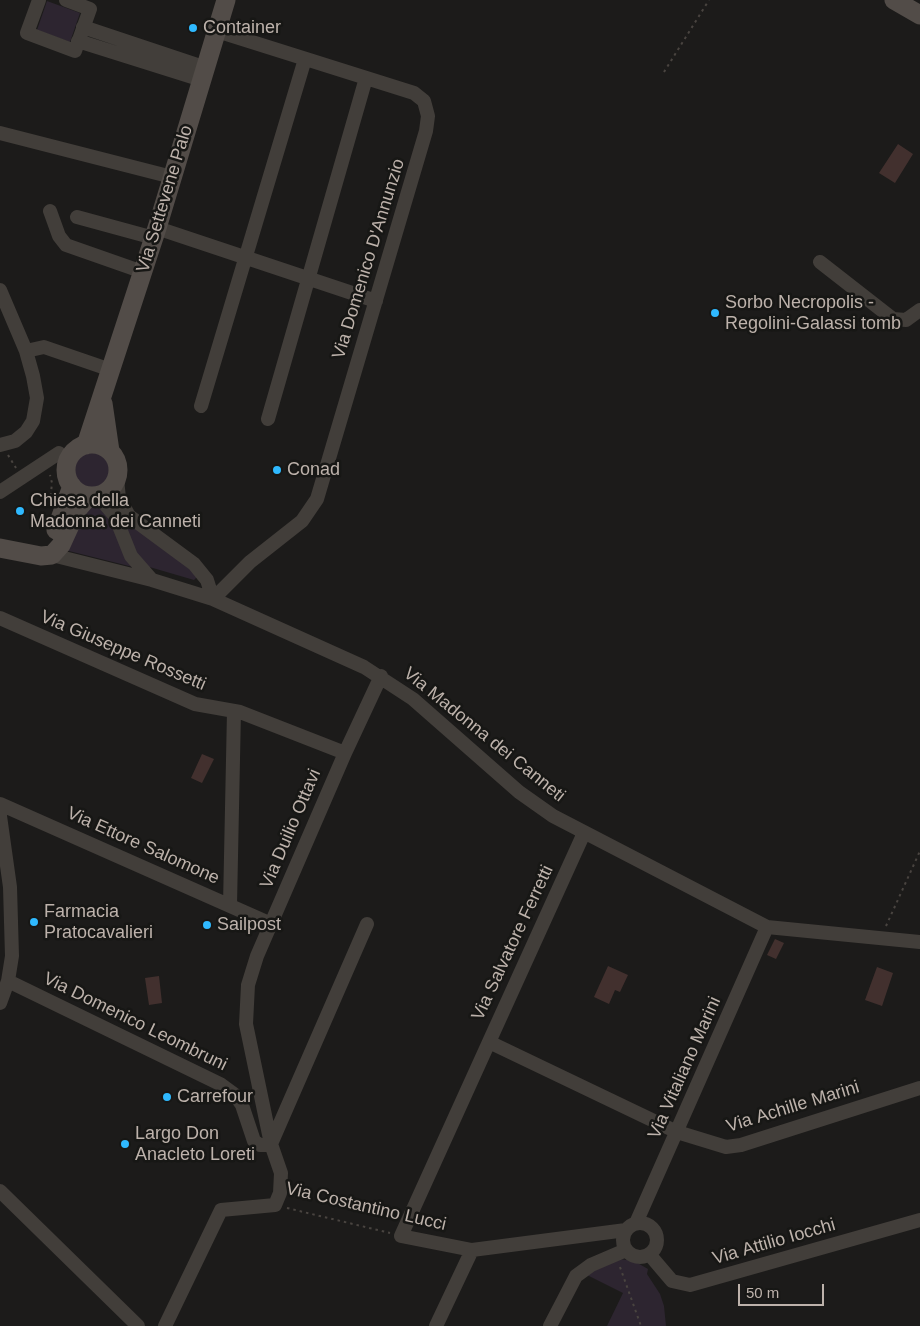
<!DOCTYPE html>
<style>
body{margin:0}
#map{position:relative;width:920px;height:1326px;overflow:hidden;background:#1c1b1a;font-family:Arial,sans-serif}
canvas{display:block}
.scale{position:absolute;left:738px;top:1284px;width:86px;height:22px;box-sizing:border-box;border:2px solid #bdb2ab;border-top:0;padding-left:6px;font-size:15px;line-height:18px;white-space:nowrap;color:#bdb2ab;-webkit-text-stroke:4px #171715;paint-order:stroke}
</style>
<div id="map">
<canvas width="920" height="1326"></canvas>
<div class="scale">50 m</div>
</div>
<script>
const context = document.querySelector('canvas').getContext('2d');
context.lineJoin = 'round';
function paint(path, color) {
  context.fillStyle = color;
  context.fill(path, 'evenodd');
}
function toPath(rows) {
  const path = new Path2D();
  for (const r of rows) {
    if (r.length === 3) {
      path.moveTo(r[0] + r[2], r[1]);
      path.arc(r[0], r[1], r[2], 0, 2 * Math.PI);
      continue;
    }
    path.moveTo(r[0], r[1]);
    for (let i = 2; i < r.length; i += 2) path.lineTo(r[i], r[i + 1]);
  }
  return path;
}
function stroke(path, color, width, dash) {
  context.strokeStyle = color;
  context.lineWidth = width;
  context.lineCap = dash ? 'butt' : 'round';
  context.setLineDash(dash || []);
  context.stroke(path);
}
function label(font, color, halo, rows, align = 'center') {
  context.font = font + ' Arial,sans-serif';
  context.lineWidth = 5;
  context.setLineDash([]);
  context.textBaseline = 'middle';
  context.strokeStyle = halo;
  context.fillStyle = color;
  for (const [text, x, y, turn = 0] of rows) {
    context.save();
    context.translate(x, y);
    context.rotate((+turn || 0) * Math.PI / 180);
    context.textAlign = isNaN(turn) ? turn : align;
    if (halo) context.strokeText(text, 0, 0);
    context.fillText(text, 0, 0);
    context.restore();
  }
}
const green = toPath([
 [47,1,80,13,70,42,37,30],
 [91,470,20],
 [94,502,106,509,133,567,65,550,83,510],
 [127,519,196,574,196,578,194,580,146,566,138,559,124,521],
 [620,1259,634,1261,648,1269,647,1274,660,1294,664,1306,666,1326,607,1326,623,1293,585,1274]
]);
const water = toPath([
 [898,144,913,154,895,183,879,173],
 [202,754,214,759,202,783,191,778],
 [775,939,784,943,776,959,767,955],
 [608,966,628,975,620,992,615,990,609,1004,594,997],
 [877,967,893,973,882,1006,865,1000],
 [159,976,162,1003,149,1005,145,978]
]);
const path = toPath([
 [664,72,709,0],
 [8,455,16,468],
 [50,502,52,483,50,475],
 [886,926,920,851],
 [287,1208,390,1233],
 [620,1267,641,1326]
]);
const street = toPath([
 [39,0,27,33,75,51,90,9,66,0],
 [83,27,206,68],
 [78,41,202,80],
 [0,133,172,177],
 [50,211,59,236,66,245,143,272],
 [77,217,154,238],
 [157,228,376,301],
 [820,262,893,319,906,320,920,310],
 [0,290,26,351,33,376,37,398,33,421,26,432,15,441,0,445],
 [26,351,44,347,111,370],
 [201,406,305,59],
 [268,419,366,78],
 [117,479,119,498,129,516,194,564,207,580,213,599],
 [0,492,59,453],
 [98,496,115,516,131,556,152,580],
 [52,555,152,580,213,599,364,667,413,699,519,792,553,816,767,927,920,942],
 [213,599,250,562,302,521,317,499,426,131,428,116,424,101,414,93,217,31],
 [0,618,195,704,240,712,345,753],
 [0,804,271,924],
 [0,816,10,887,12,956,8,981,0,1003],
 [584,833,489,1042,677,1132,726,1147,741,1145,920,1088],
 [230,905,234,711],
 [8,981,220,1084,235,1095,242,1105,254,1141,260,1145,268,1145,271,1144,367,924],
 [489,1042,401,1236,472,1250,626,1230],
 [0,1191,138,1326],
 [636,1223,767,927],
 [640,1240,17],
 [649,1254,672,1281,690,1285,920,1220],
 [165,1326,221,1210,275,1205,280,1193,281,1173,271,1144,246,1024,248,985,257,956,345,753,381,676],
 [436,1326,472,1250],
 [550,1326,576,1276,591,1265,626,1250]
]);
const secondary = toPath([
 [894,0,920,15],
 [103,403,110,451],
 [92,470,26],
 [86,445,157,228,226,0],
 [56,530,72,486],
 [0,548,41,556,52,555,61,545,77,510,89,496]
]);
const markers = [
 [193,28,5,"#2fb9ff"],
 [715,313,5,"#2fb9ff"],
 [277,470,5,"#2fb9ff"],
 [20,511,5,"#2fb9ff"],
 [34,922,5,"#2fb9ff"],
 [207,925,5,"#2fb9ff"],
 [167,1097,5,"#2fb9ff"],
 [125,1144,5,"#2fb9ff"]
];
const poiNames = [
 ["Container",203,28],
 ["Sorbo Necropolis -",725,303],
 ["Regolini-Galassi tomb",725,324],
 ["Conad",287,470],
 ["Chiesa della",30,501],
 ["Madonna dei Canneti",30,522],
 ["Farmacia",44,912],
 ["Pratocavalieri",44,933],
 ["Sailpost",217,925],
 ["Carrefour",177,1097],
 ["Largo Don",135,1134],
 ["Anacleto Loreti",135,1155]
];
const streetNames = [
 ["Via Settevene Palo",165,199,-73],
 ["Via Domenico D'Annunzio",369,259,-73],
 ["Via Giuseppe Rossetti",123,651,23],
 ["Via Madonna dei Canneti",484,735,39],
 ["Via Duilio Ottavi",291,829,-67],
 ["Via Ettore Salomone",143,846,24],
 ["Via Salvatore Ferretti",513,943,-65],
 ["Via Domenico Leombruni",135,1022,26],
 ["Via Vitaliano Marini",685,1068,-66],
 ["Via Achille Marini",793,1107,-17],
 ["Via Costantino Lucci",366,1207,13],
 ["Via Attilio Iocchi",774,1242,-16]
];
paint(green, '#2d2530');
paint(water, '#42302e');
stroke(path, '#494440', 2, [2.5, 4]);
stroke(street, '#423e3a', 14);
stroke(secondary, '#524c48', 19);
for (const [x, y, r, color] of markers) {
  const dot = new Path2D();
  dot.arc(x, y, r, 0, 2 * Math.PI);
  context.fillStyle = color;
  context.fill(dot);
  stroke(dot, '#171715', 2);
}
label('18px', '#bdb2ab', '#171715', poiNames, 'left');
label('18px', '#bdb2ab', '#171715', streetNames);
</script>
